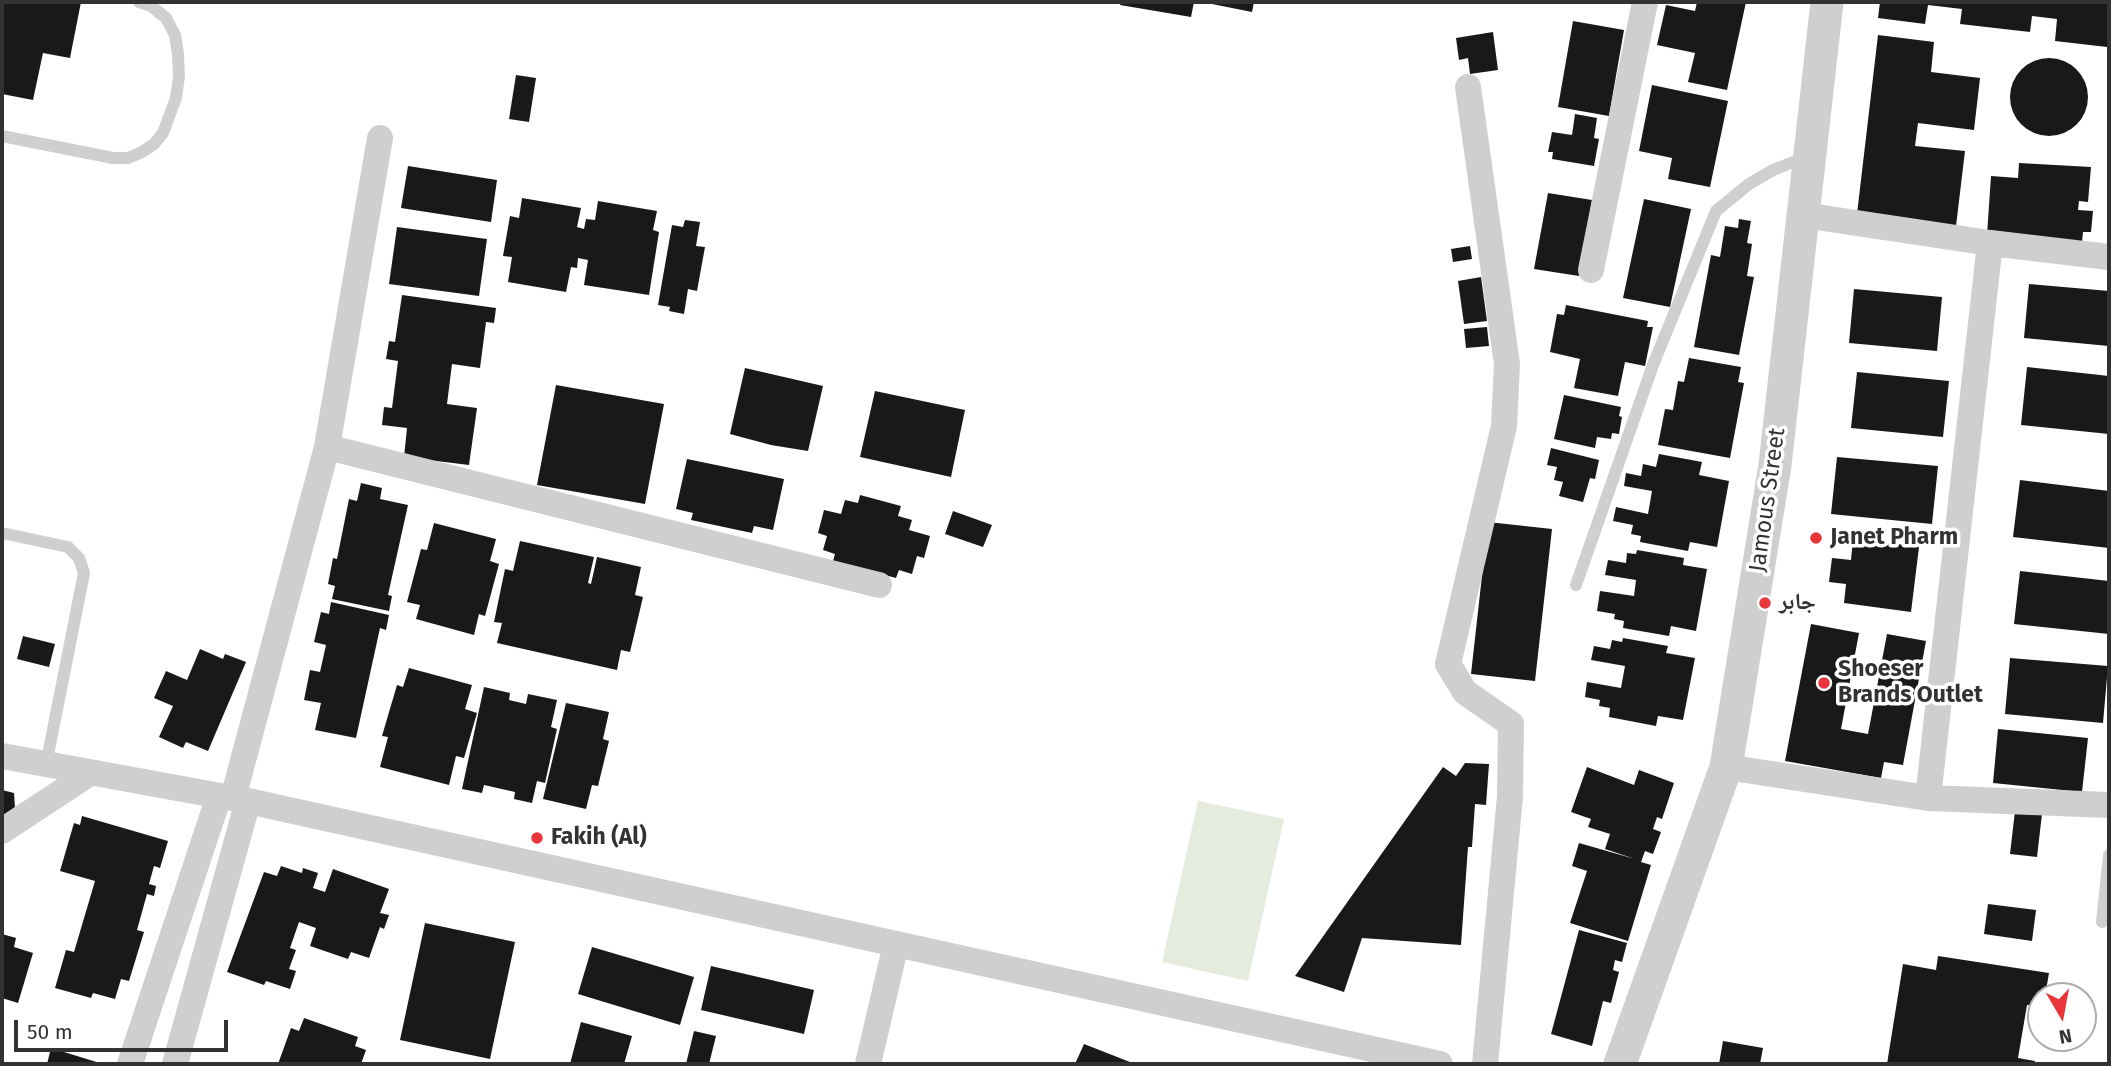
<!DOCTYPE html>
<meta charset="utf-8">
<style>
body{margin:0}
#map{position:relative;width:2111px;height:1066px;overflow:hidden;background:#fff;font-family:"Fira Sans",sans-serif}
canvas{display:block}
.frame{position:absolute;inset:0;border:4px solid #323232;pointer-events:none}
.north{position:absolute;left:2027px;top:982px;width:70px;height:70px;box-sizing:border-box;background:#fff;border:2px solid #adadad;border-radius:50%;rotate:170deg;font-size:19px;font-weight:700;line-height:28px;text-align:center;color:#323232}
.north::after{content:'';display:block;margin:auto;width:24px;height:32px;background:#e8363a;clip-path:polygon(50% 0,100% 100%,50% 72%,0 100%)}
.scale{position:absolute;left:14px;top:1020px;width:214px;height:32px;box-sizing:border-box;border:4px solid #323232;border-top:0;padding-left:9px;font-size:21px;line-height:24px;white-space:nowrap;color:#323232;-webkit-text-stroke:5px #fff;paint-order:stroke}
</style>
<div id="map">
<canvas width="2111" height="1066"></canvas>
<div class="frame"></div>
<div class="north">N</div>
<div class="scale">50 m</div>
</div>
<script>
const context = document.querySelector('canvas').getContext('2d');
context.lineJoin = 'round';
function paint(path, color) {
  context.fillStyle = color;
  context.fill(path, 'evenodd');
}
function toPath(rows) {
  const path = new Path2D();
  for (const r of rows) {
    if (r.length === 3) {
      path.moveTo(r[0] + r[2], r[1]);
      path.arc(r[0], r[1], r[2], 0, 2 * Math.PI);
      continue;
    }
    path.moveTo(r[0], r[1]);
    for (let i = 2; i < r.length; i += 2) path.lineTo(r[i], r[i + 1]);
  }
  return path;
}
function stroke(path, color, width, dash) {
  context.strokeStyle = color;
  context.lineWidth = width;
  context.lineCap = dash ? 'butt' : 'round';
  context.setLineDash(dash || []);
  context.stroke(path);
}
function label(font, color, halo, rows, align = 'center') {
  context.font = font + ' "Fira Sans","Noto Naskh Arabic",sans-serif';
  context.lineWidth = 7;
  context.setLineDash([]);
  context.textBaseline = 'middle';
  context.strokeStyle = halo;
  context.fillStyle = color;
  for (const [text, x, y, turn = 0] of rows) {
    context.save();
    context.translate(x, y);
    context.rotate((+turn || 0) * Math.PI / 180);
    context.textAlign = isNaN(turn) ? turn : align;
    if (halo) context.strokeText(text, 0, 0);
    context.fillText(text, 0, 0);
    context.restore();
  }
}
const green = toPath([
 [1198,801,1284,819,1248,981,1162,962]
]);
const building = toPath([
 [2,2,81,2,70,58,43,53,33,100,2,94],
 [1121,2,1194,2,1191,17,1120,5],
 [1202,2,1254,2,1252,12],
 [1697,2,1746,2,1727,90,1688,82,1695,53,1657,45,1666,5,1695,11],
 [1880,2,2109,2,2107,47,2055,41,2057,19,2032,16,2030,32,1960,24,1962,9,1928,5,1925,24,1878,18],
 [1573,21,1624,30,1609,116,1558,107],
 [1493,32,1498,70,1470,74,1468,58,1459,60,1456,38],
 [1878,35,1934,42,1931,72,1980,78,1974,130,1918,123,1915,146,1965,151,1956,226,1857,214],
 [2049,97,39],
 [516,75,536,78,529,122,509,119],
 [1652,85,1728,101,1710,187,1668,179,1672,158,1639,151],
 [1575,114,1597,118,1594,138,1599,139,1594,166,1552,159,1553,152,1548,152,1552,132,1572,135],
 [2019,163,2091,167,2088,202,2079,201,2078,210,2093,211,2091,232,2083,232,2082,242,1987,235,1991,176,2018,178],
 [408,166,497,180,491,222,401,208],
 [1548,193,1592,200,1579,276,1534,269],
 [522,198,581,208,577,227,584,229,586,219,595,220,598,201,657,211,653,230,659,232,649,295,584,285,588,260,578,258,577,268,571,267,566,292,508,282,512,257,503,256,510,216,519,218],
 [1644,199,1691,209,1670,307,1623,298],
 [1739,219,1751,221,1747,243,1752,244,1747,276,1754,277,1739,355,1694,347,1711,255,1720,257,1725,226,1738,228],
 [685,220,700,222,696,246,705,247,697,291,688,289,684,314,669,311,670,307,658,305,672,225,683,227],
 [397,227,487,239,479,296,389,284],
 [1470,246,1472,259,1453,262,1451,249],
 [1481,277,1487,321,1464,324,1458,281],
 [2029,284,2109,291,2109,346,2024,338],
 [1854,289,1942,297,1937,351,1849,343],
 [402,295,496,308,494,323,486,322,480,368,452,364,447,404,477,408,469,465,404,457,407,428,382,425,384,407,392,408,398,361,386,359,389,341,395,342],
 [1566,305,1648,321,1647,327,1653,327,1645,366,1625,362,1618,396,1574,388,1580,359,1550,352,1557,314,1564,315],
 [1487,327,1489,346,1466,348,1464,329],
 [1689,358,1741,367,1738,382,1744,383,1730,458,1658,445,1665,409,1673,410,1678,381,1684,382],
 [2027,367,2109,376,2109,434,2021,425],
 [745,368,823,386,808,451,771,445,730,434],
 [1857,372,1949,381,1943,437,1851,428],
 [556,385,664,404,645,504,537,485],
 [875,391,965,410,951,477,860,457],
 [1564,395,1621,407,1619,416,1622,417,1619,434,1612,433,1611,439,1597,437,1595,448,1554,439],
 [1551,448,1599,460,1595,479,1590,478,1583,502,1559,496,1563,482,1554,480,1557,467,1547,465],
 [1659,454,1702,462,1699,475,1729,481,1717,547,1690,542,1688,551,1640,542,1641,536,1631,534,1633,525,1613,521,1616,507,1648,514,1652,491,1624,486,1626,473,1641,476,1643,464,1656,467],
 [1837,457,1938,466,1932,524,1831,514],
 [687,459,784,479,773,530,754,526,752,533,691,520,693,513,676,509],
 [2020,480,2109,491,2109,548,2013,537],
 [361,483,382,488,380,499,408,505,388,595,392,596,389,611,332,599,335,586,328,584,333,558,337,559,349,499,357,501],
 [860,495,901,506,898,516,912,520,909,530,930,536,924,558,917,556,912,574,899,570,896,578,833,561,835,554,823,550,827,536,818,533,824,510,841,514,845,500,858,503],
 [953,511,992,525,983,547,945,534],
 [1488,522,1552,529,1535,681,1471,674],
 [434,523,496,539,490,561,499,564,485,616,479,614,474,635,416,619,420,605,407,602,421,549,427,550],
 [1853,538,1919,547,1911,612,1844,603,1846,584,1829,582,1832,558,1851,560],
 [520,541,594,557,588,583,591,584,597,557,641,567,635,595,643,597,630,652,621,650,617,670,497,643,502,623,494,622,505,569,513,571],
 [1637,550,1684,558,1683,565,1707,569,1696,631,1671,626,1669,636,1623,628,1624,621,1614,619,1615,614,1597,611,1600,591,1634,596,1636,580,1605,575,1608,560,1626,563,1627,553,1636,554],
 [2020,571,2109,581,2109,634,2014,624],
 [331,602,389,615,386,630,380,628,356,738,315,730,321,703,304,700,310,670,320,672,326,645,314,642,321,612,329,614],
 [1811,624,1859,633,1841,729,1868,734,1887,634,1926,641,1903,765,1884,762,1881,778,1785,761],
 [23,636,55,644,49,667,17,659],
 [1623,638,1668,646,1666,653,1695,658,1683,720,1658,716,1656,726,1609,717,1610,708,1599,706,1600,700,1585,697,1587,682,1621,688,1625,666,1591,660,1594,646,1610,649,1612,640,1622,642],
 [200,649,223,659,225,654,246,662,208,751,186,742,183,748,159,737,173,706,154,698,166,671,187,680],
 [2010,658,2108,666,2103,723,2005,714],
 [409,668,472,685,465,709,477,713,464,758,456,756,449,785,380,767,388,737,382,736,397,685,403,687],
 [484,687,510,693,509,700,526,704,528,694,557,700,551,727,557,729,545,783,537,781,532,803,514,799,515,792,484,785,482,793,462,789],
 [566,703,609,712,603,739,609,741,598,786,592,785,586,809,543,799],
 [1998,729,2088,738,2082,792,1993,783],
 [1465,763,1489,764,1486,805,1475,804,1472,847,1468,847,1461,945,1362,938,1344,992,1295,976,1443,767,1456,776],
 [1587,767,1634,785,1639,770,1674,783,1662,819,1657,817,1653,829,1661,832,1653,854,1645,851,1641,862,1651,865,1628,941,1570,923,1587,871,1572,866,1579,843,1635,859,1605,849,1610,834,1588,827,1591,819,1571,812],
 [2,790,14,793,15,808,2,820],
 [2015,811,2042,814,2037,857,2010,854],
 [82,816,168,841,160,868,154,866,149,884,156,886,154,896,147,894,137,930,144,932,129,981,121,979,115,999,93,993,91,998,55,988,66,950,74,952,95,881,60,871,74,823,80,825],
 [281,866,302,873,303,868,318,873,313,888,325,892,333,869,389,889,380,913,389,915,384,929,380,927,369,958,351,952,348,959,310,946,316,928,299,922,290,948,296,950,289,969,296,971,290,989,266,981,264,985,227,972,264,872,277,876],
 [1988,904,2036,910,2032,941,1984,934],
 [425,923,515,942,490,1059,400,1040],
 [1579,930,1627,943,1622,962,1615,960,1613,970,1619,972,1611,1003,1603,1001,1592,1046,1551,1034],
 [2,934,16,938,14,947,33,953,18,1003,2,998],
 [592,947,694,977,680,1025,578,994],
 [1938,956,2049,973,2045,996,2041,996,2041,1007,2027,1005,2018,1058,2035,1061,2034,1064,1887,1064,1903,964,1936,970],
 [711,966,814,990,804,1034,701,1010],
 [304,1018,358,1037,355,1046,366,1050,361,1064,278,1064,291,1028,299,1031],
 [581,1022,632,1036,624,1064,570,1064],
 [694,1031,716,1036,709,1064,686,1064],
 [1723,1041,1763,1048,1760,1064,1719,1064],
 [1084,1044,1135,1064,1075,1064],
 [51,1048,103,1064,47,1064]
]);
const service = toPath([
 [2,136,113,158,128,158,142,152,154,144,163,133,176,98,179,76,178,54,175,35,166,18,151,6,139,2],
 [2,533,68,547,79,558,84,573,46,765],
 [1576,585,1653,365,1716,211,1749,184,1773,170,1806,157],
 [2102,922,2109,855]
]);
const minor = toPath([
 [1468,87,1507,364,1504,426,1448,664,1465,692,1511,724,1510,796,1485,1064],
 [1803,215,1990,243,2109,257],
 [1591,270,1645,2],
 [327,447,879,585],
 [2,756,248,801,1440,1064],
 [1726,767,1928,798,2109,805],
 [233,798,327,447,380,138],
 [1928,798,1990,243],
 [2,831,90,773],
 [130,1064,219,796],
 [175,1064,248,801],
 [868,1064,896,944]
]);
const tertiary = toPath([
 [1620,1064,1726,767,1775,465,1827,2]
]);
const markers = [
 [1816,538,7,"#e8363a"],
 [1765,603,7,"#e8363a"],
 [1824,683,7,"#e8363a"],
 [537,838,7,"#e8363a"]
];
const streetNames = [
 ["Jamous Street",1768,500,-82]
];
const poiNames = [
 ["Janet Pharm",1830,538],
 ["جابر",1779,603],
 ["Shoeser",1838,670],
 ["Brands Outlet",1838,696],
 ["Fakih (Al)",551,838]
];
paint(green, '#e5ecde');
paint(building, '#191919');
stroke(service, '#cfcfcf', 12);
stroke(minor, '#cfcfcf', 26);
stroke(tertiary, '#cfcfcf', 33);
for (const [x, y, r, color] of markers) {
  const dot = new Path2D();
  dot.arc(x, y, r, 0, 2 * Math.PI);
  context.fillStyle = color;
  context.fill(dot);
  stroke(dot, '#fff', 2.5);
}
label('23px', '#323232', '#fff', streetNames);
label('bold 23px', '#323232', '#fff', poiNames, 'left');
</script>
